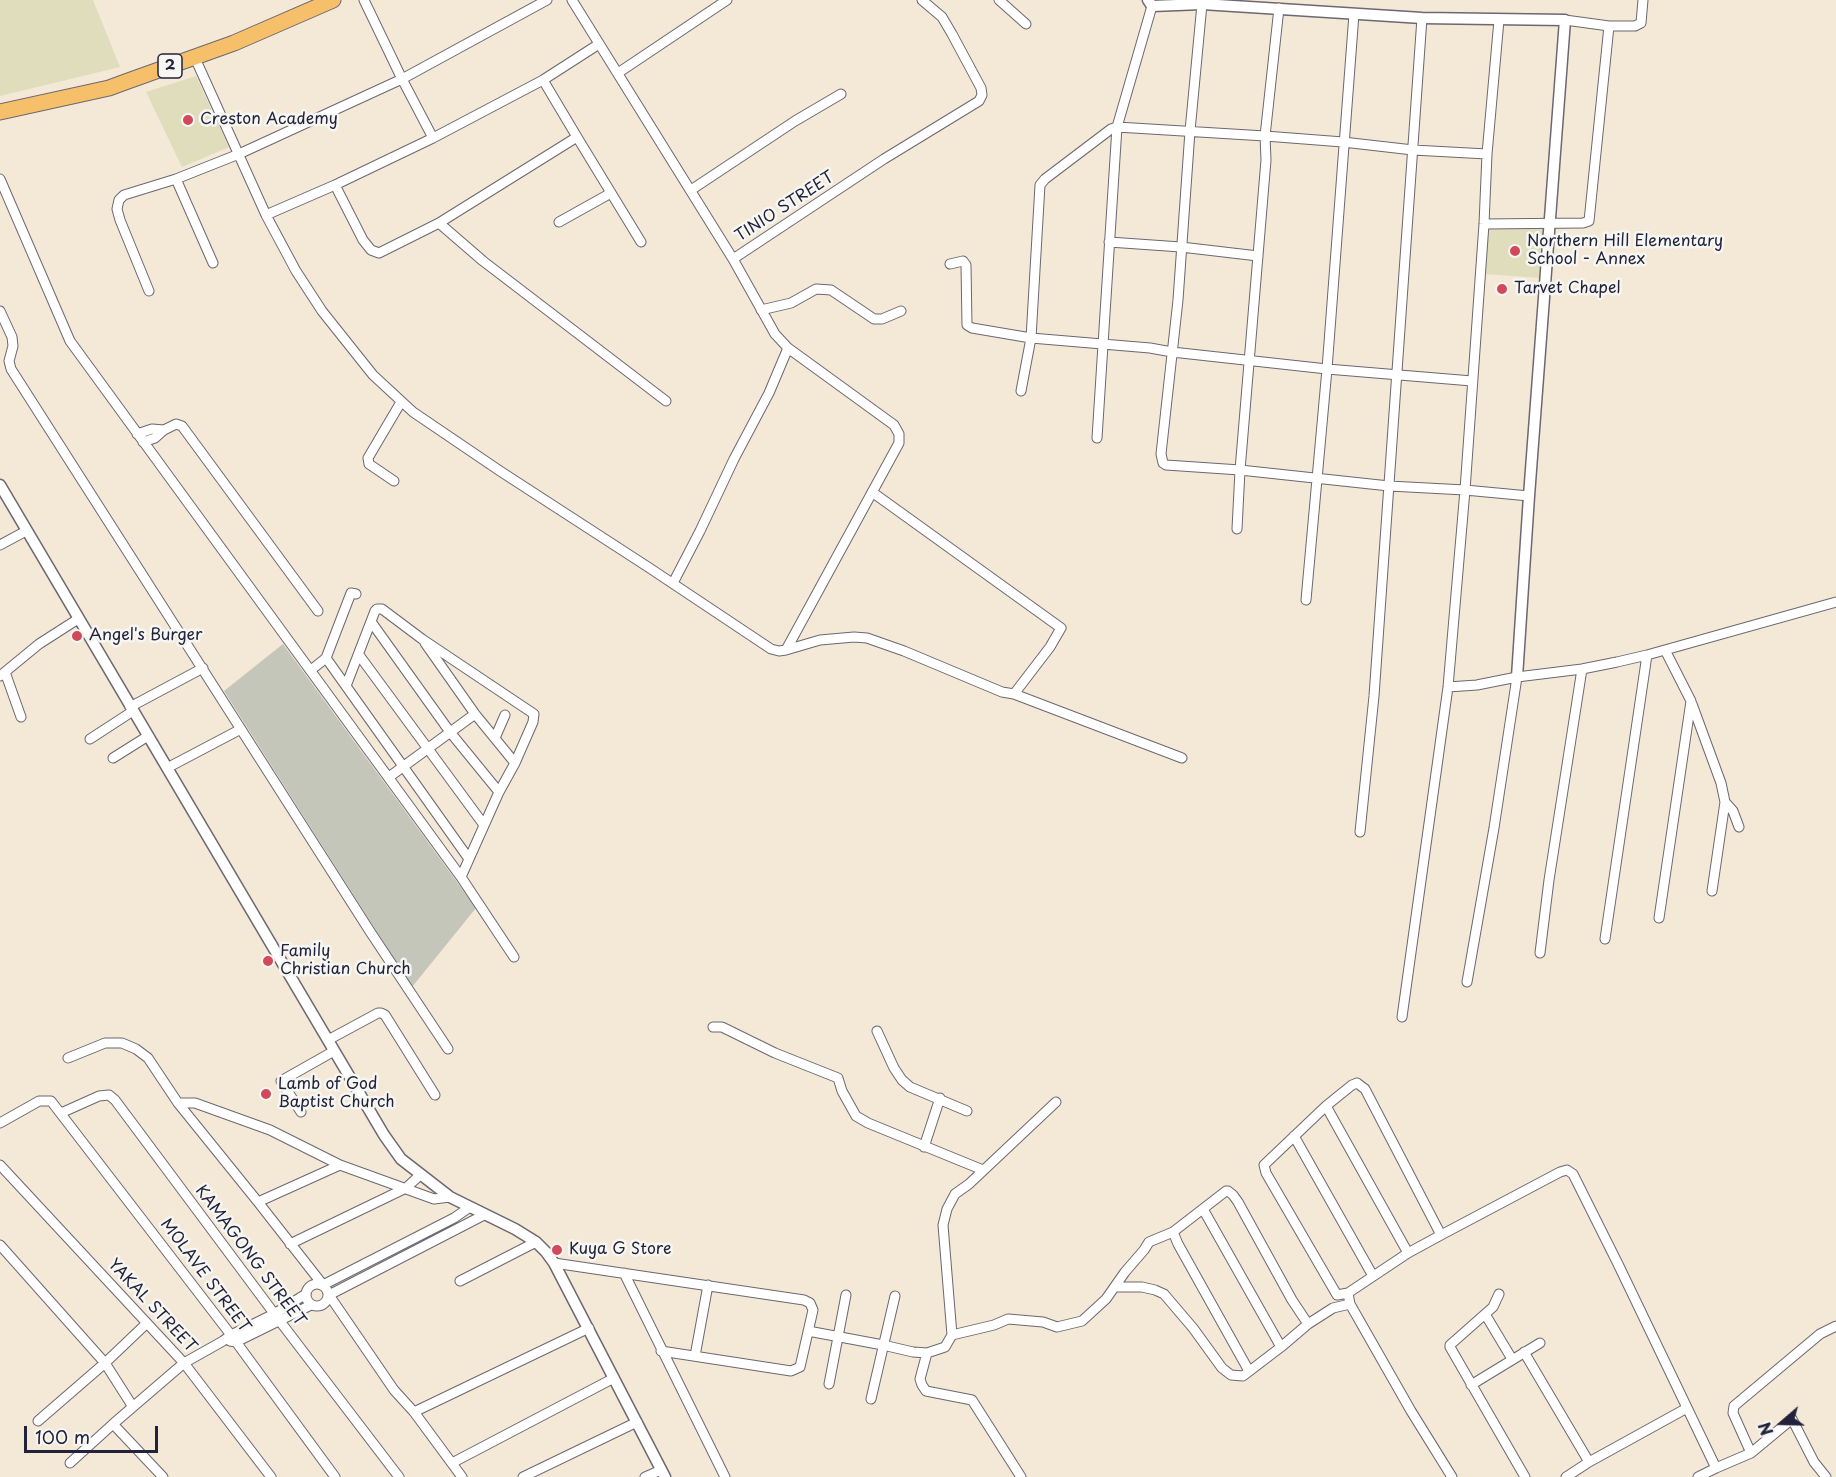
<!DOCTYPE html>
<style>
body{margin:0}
#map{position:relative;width:1836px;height:1477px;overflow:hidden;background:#f4e8d6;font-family:"Playpen Sans",sans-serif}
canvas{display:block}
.north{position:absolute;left:1752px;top:1393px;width:60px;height:60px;-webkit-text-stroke:4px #f6f6f2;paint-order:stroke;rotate:250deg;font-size:16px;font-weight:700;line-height:24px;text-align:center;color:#22223b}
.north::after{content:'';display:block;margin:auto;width:21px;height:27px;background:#22223b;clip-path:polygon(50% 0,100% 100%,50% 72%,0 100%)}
.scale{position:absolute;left:24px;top:1426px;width:134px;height:27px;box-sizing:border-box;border:3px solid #22223b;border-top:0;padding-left:8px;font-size:18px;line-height:21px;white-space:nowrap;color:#22223b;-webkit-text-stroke:4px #f6f6f2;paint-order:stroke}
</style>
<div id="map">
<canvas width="1836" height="1477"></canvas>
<div class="north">N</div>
<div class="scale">100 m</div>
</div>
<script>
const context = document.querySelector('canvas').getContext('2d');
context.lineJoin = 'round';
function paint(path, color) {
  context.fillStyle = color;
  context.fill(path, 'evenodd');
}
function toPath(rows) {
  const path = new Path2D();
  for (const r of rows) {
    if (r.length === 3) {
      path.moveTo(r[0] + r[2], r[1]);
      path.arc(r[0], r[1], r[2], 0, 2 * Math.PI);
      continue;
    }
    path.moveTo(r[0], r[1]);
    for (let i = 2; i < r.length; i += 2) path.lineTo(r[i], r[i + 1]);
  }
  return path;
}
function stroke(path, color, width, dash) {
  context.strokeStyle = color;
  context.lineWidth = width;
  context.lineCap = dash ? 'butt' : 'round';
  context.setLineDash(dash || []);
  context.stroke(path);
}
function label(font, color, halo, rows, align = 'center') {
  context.font = font + ' "Playpen Sans",sans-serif';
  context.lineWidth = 5;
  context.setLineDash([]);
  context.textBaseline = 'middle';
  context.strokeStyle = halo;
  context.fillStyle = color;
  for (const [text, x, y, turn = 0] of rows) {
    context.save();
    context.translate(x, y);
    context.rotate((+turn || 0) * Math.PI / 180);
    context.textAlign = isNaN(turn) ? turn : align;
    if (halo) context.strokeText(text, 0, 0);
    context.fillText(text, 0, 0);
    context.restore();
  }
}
const built = toPath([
 [0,0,93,0,120,67,0,96],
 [196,76,229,147,182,167,146,92],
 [1489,224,1544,228,1541,278,1485,274]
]);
const industrial = toPath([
 [283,644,476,908,412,987,224,691]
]);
const minor = toPath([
 [364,0,402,79,433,138],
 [572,0,733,259,884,159,979,101,982,95,981,88,952,34,942,17,922,0],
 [999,0,1026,24],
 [1202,4,1190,131,1178,300,1161,454,1163,463,1166,465,1240,470,1389,486,1465,490,1529,496],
 [1565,20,1609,26,1635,26,1641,23,1643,0],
 [195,58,266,215,296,271,322,311,373,375,413,412,500,471,648,567,771,649,779,651,786,650,899,443,899,434,894,425,788,348,775,334,733,259],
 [618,73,727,0],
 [577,137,641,242],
 [0,179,70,341,461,877,514,957],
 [176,179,213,263],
 [335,185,363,240,371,250,379,253,439,223,577,137,543,80],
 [691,190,795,121,841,94],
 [266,215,335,185,433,138,543,80,599,44],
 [559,222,611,193],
 [439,223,483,261,666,401],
 [1484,224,1583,223,1589,221,1609,26],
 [1109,242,1181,247,1258,256],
 [950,264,963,261,966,265,967,325,972,328,1031,338,1150,348,1172,352,1327,369,1472,381],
 [149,291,120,220,117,209,119,200,124,195,176,179,239,154,402,79,547,0],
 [761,310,791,303,816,289,831,290,874,319,882,319,901,311],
 [0,311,12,337,13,346,9,361,11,369,371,933,448,1049],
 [1021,391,1031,338,1040,185,1045,179,1111,129,1117,127,1265,136,1343,142,1413,150,1487,154],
 [137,434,152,429,164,430],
 [1097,438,1117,127,1152,6],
 [143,442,155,438,164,430,176,424,182,426,318,611],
 [394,481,369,464,368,458,401,402],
 [1237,529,1240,470,1266,160,1265,136,1279,8],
 [0,545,26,531],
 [673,583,700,531,734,459,769,393,788,348],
 [1306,600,1327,369,1354,14],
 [372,623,450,732,499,792],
 [425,643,475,714,515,763],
 [786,650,820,640,854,637,867,638,904,651,1002,692,1014,694,1050,647,1061,628,872,492],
 [359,655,484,825],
 [326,658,469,859],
 [311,670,326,658,351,593,356,594],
 [5,672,21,717],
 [0,676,39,644,78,619],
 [346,686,375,611,377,609,382,609,422,639,534,714,533,722,515,763,499,792,461,877],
 [1448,687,1477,685,1517,677,1582,669,1617,662,1647,655,1836,602],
 [1014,694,1182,758],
 [1692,704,1721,783,1725,802,1712,891],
 [130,707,203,668],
 [495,738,505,715],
 [90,739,133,711],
 [113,758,148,736],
 [167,768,241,729],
 [389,777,475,714],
 [1725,802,1733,811,1739,827],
 [1360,832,1374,696,1422,18],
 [1659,918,1691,701,1665,650],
 [1605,939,1647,655],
 [1540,953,1549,880,1582,669],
 [1467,982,1494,828,1517,677],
 [1402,1017,1448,687,1465,490,1484,224,1487,154,1499,20],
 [713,1027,722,1027,775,1053,838,1078,842,1091,856,1116,868,1123,983,1170],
 [877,1031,894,1068,902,1080,910,1087,967,1111],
 [328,1040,378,1013,381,1013,385,1015,435,1095],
 [68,1058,105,1043,122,1043,136,1049,148,1058,178,1103,258,1202,323,1285,454,1218,470,1207],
 [1357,1083,1365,1089,1441,1235,1408,1253,1348,1293,1337,1295,1266,1173,1264,1165,1326,1106,1352,1085,1357,1083],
 [178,1103,195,1103,270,1130,340,1165,434,1199,450,1197],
 [1326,1106,1408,1253],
 [301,1112,281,1081,334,1051],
 [61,1113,99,1096,109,1095,115,1100,279,1320,399,1477],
 [0,1123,39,1101,51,1101,231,1335,335,1477],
 [1294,1136,1373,1276],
 [924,1147,940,1098],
 [0,1165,184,1363,271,1477],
 [258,1202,340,1165],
 [1203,1209,1281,1347],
 [1173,1232,1178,1244,1249,1371],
 [1441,1235,1560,1172,1567,1170,1573,1174,1618,1264,1716,1468,1698,1477],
 [290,1244,406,1188,420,1175],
 [0,1245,105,1363,133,1407],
 [554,1263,804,1300,810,1303,813,1310,800,1367,791,1371,661,1351],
 [624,1273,725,1477],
 [460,1281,536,1242],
 [317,1295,11],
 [1348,1293,1350,1304,1411,1411,1452,1477],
 [1499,1294,1493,1307,1450,1345,1450,1347,1525,1477],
 [1485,1314,1512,1359],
 [1308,1324,1333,1308,1350,1304],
 [808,1331,883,1345,913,1352,927,1353,945,1347,952,1335,994,1325,1008,1319,1043,1322,1057,1327,1082,1321,1106,1299,1125,1272,1144,1250,1149,1242,1173,1232,1226,1191,1228,1191,1233,1195,1238,1202,1292,1300,1308,1324,1281,1347,1243,1376,1231,1375,1222,1368,1193,1328,1164,1294,1155,1290,1142,1287,1115,1287],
 [952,1335,943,1225,947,1209,955,1194,969,1184,1056,1102],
 [230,1341,236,1342,311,1305],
 [1524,1352,1589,1462,1566,1477],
 [927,1353,920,1379,922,1385,926,1391,972,1400,1021,1477],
 [695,1356,708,1285],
 [829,1384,846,1295],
 [1471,1385,1540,1343],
 [871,1399,895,1296],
 [414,1412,589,1328],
 [38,1421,105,1363,147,1323],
 [113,1424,163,1477],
 [1751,1453,1733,1413,1734,1406,1820,1334,1836,1326],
 [1589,1462,1687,1408],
 [70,1463,113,1424,184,1363,223,1341,231,1335,274,1314,306,1294],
 [452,1463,614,1378],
 [1716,1468,1751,1453,1792,1419,1814,1462,1826,1477],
 [462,1477,414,1412,394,1390,329,1295,484,1215],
 [523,1477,637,1422],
 [645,1477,661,1470]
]);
const tertiary = toPath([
 [1148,0,1152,6,1202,4,1422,18,1565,20,1529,496,1517,677],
 [0,485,384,1135,401,1159,450,1197,515,1229,536,1242,546,1252,554,1263,665,1477]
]);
const trunk = toPath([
 [0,112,109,88,128,81,234,43,333,0]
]);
const markers = [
 [188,120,6,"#d1495b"],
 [1515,251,6,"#d1495b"],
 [1502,289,6,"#d1495b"],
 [77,636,6,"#d1495b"],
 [268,961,6,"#d1495b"],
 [266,1094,6,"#d1495b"],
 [557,1250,6,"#d1495b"]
];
const shields = [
 [170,66,24]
];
const shieldNames = [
 ["2",170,66]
];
const poiNames = [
 ["Creston Academy",200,120],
 ["Northern Hill Elementary",1527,242],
 ["School - Annex",1527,260],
 ["Tarvet Chapel",1514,289],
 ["Angel's Burger",89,636],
 ["Family",280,952],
 ["Christian Church",280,970],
 ["Lamb of God",278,1085],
 ["Baptist Church",278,1103],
 ["Kuya G Store",569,1250]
];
const streetNames = [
 ["TINIO STREET",785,207,-33],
 ["KAMAGONG STREET",250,1256,53],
 ["MOLAVE STREET",205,1276,53],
 ["YAKAL STREET",152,1306,47]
];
paint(built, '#dfddbb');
paint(industrial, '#c3c6b9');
stroke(minor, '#6c6771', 11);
stroke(tertiary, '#6c6771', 13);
stroke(trunk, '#6c6771', 17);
stroke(minor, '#fff', 9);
stroke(tertiary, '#fff', 10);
stroke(trunk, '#f6c06b', 15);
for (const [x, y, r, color] of markers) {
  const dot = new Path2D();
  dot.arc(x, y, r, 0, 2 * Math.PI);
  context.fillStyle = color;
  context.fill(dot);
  stroke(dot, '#f6f6f2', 2);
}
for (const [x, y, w] of shields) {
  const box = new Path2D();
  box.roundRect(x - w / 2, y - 12, w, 24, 4.5);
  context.fillStyle = '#f6f6f2';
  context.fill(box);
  stroke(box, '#22223b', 1.5);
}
label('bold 15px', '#22223b', null, shieldNames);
label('16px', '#22223b', '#f6f6f2', poiNames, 'left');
label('16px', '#22223b', '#f6f6f2', streetNames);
</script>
